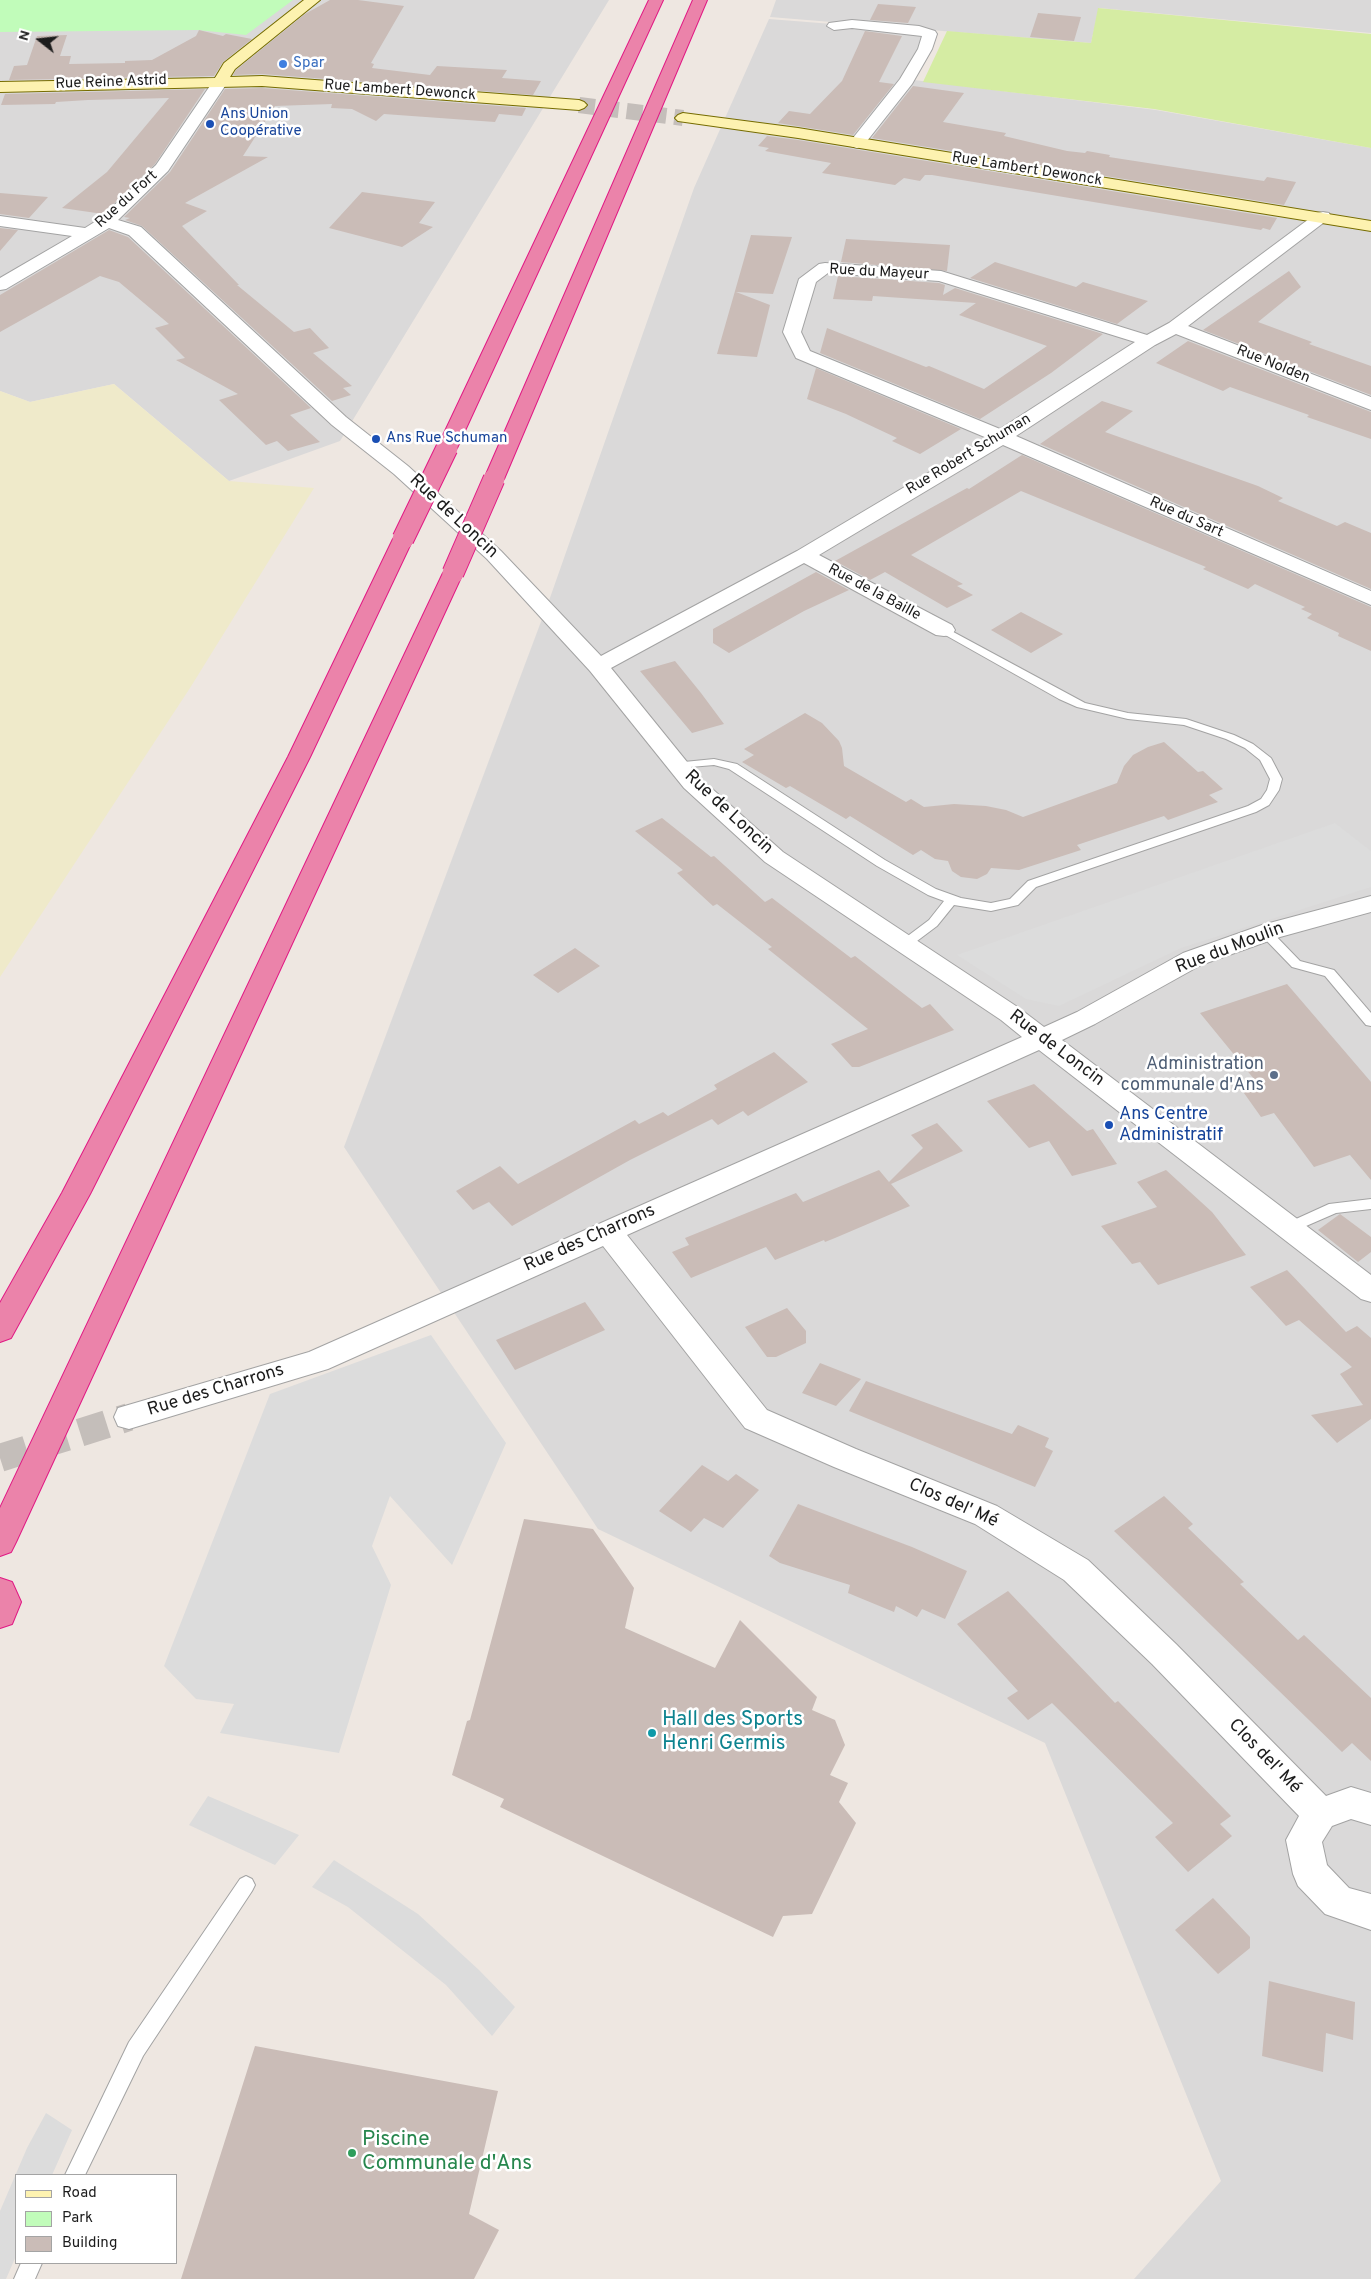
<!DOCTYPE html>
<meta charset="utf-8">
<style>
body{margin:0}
#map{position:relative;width:1371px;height:2279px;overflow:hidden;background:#eee7e1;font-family:Overpass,sans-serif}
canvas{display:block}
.legend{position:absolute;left:15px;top:2174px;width:162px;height:90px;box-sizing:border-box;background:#fff;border:1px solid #a4a4a4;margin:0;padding:6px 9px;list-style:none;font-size:15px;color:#1c1c1c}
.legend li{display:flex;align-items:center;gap:10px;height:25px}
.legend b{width:25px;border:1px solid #a4a4a4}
.north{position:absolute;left:15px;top:15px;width:50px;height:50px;-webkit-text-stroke:4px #fff;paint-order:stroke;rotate:286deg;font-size:14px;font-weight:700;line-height:20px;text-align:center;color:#1c1c1c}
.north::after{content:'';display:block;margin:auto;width:18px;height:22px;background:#1c1c1c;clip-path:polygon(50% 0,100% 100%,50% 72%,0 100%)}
</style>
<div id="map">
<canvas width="1371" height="2279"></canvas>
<ul class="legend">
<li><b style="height:6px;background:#fdf2b0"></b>Road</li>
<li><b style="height:14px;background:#c1fcba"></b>Park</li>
<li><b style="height:14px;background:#cabcb7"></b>Building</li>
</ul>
<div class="north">N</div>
</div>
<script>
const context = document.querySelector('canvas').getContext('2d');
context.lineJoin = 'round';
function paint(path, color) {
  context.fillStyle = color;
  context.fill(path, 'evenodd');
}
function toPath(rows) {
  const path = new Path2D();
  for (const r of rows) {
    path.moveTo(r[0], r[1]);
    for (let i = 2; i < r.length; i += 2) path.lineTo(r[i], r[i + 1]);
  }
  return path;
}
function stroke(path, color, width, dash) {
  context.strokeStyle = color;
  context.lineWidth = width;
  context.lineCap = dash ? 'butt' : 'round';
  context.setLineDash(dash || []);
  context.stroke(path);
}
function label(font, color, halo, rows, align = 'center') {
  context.font = font + ' Overpass,sans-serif';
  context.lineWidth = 5;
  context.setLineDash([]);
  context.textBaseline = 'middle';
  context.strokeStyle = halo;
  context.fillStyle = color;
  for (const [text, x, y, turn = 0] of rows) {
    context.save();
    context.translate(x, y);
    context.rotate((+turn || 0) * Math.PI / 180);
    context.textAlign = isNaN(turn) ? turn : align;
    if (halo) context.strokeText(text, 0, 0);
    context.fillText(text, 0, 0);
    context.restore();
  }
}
const residential = toPath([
 [0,0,609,0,340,441,229,481,114,384,30,402,0,391],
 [776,0,1371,0,1371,33,1099,8,1091,43,770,17],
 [769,19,934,32,914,80,1156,110,1371,148,1371,2279,1134,2279,1221,2181,1045,1743,598,1529,344,1147,551,595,694,188]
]);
const farmland = toPath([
 [114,384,229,481,314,488,190,688,0,977,0,391,30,402]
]);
const grass = toPath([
 [1098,8,1371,34,1371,148,1154,109,923,82,947,31,1091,43]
]);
const park = toPath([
 [0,0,293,0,246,35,198,30,0,32]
]);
const parking = toPath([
 [1335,823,1371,851,1371,887,1181,948,1059,1006,1026,999,957,955],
 [431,1335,506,1443,452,1565,390,1496,372,1546,391,1585,339,1753,220,1733,234,1704,196,1699,164,1666,270,1394],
 [208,1796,299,1835,275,1865,189,1825],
 [334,1860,418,1914,479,1970,515,2007,492,2036,446,1985,348,1907,312,1887],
 [46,2113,72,2130,52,2175,16,2175,16,2256,6,2279,0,2279,0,2211,27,2148]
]);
const building = toPath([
 [330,0,358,0,404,6,371,63,374,64,372,68,430,75,437,66,507,70,502,78,541,81,533,95,262,74,233,75,236,70,305,14],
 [878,4,916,7,908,23,870,20],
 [1038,13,1081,17,1074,41,1030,37],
 [199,30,223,36,226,34,252,39,223,62,214,76,9,80,14,66,27,65,37,36,67,35,60,56,71,56,69,64,125,63,125,61,152,60,196,36],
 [865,31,902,36,879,82,894,84,853,135,778,123,789,111,810,114,842,81],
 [913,86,964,93,943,122,1006,133,1004,136,1067,151,1085,153,1087,151,1110,155,1109,157,1264,181,1267,177,1296,182,1284,205,872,138],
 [262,88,526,108,522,116,499,114,495,122,384,114,376,121,352,109,331,108,332,104,275,106,243,156,268,157,185,203,207,211,182,226,239,285,237,285,294,332,310,328,329,348,313,353,352,386,343,388,351,395,332,401,142,226,125,220,130,218,124,217,170,172,225,89],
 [205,89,155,164,103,214,62,208,107,172,169,98,88,100,56,102,55,104,1,105,5,94],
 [767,136,798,140,1277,218,1270,230,1263,228,1261,230,932,175,925,175,920,181,904,178,895,185,822,173,831,163,765,151,769,148,758,146],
 [362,192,435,202,419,223,433,227,402,247,329,228],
 [0,193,48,197,29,218,0,214],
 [0,228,18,230,0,251],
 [109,230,128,237,311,408,290,415,320,442,288,451,277,441,266,445,219,400,238,394,176,360,185,358,155,328,169,324,119,282,100,276,0,332,0,295],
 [751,235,792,237,773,294,736,292,770,305,757,357,717,354],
 [846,239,950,245,947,271,841,262],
 [995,262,1076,287,1083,282,1148,301,1117,324,970,278],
 [1289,271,1301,287,1258,322,1312,342,1309,344,1371,366,1371,395,1203,330],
 [838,276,939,283,945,285,943,295,955,288,1103,334,1051,373,980,419,820,353,827,328,926,367,929,366,984,389,1047,346,959,315,976,303,873,296,872,301,833,299],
 [1188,341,1371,412,1371,439,1307,417,1309,415,1230,387,1223,391,1156,363],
 [816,368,961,429,920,454,892,441,897,438,846,414,807,399],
 [1102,401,1133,411,1105,432,1258,486,1283,498,1278,501,1337,526,1345,522,1371,533,1371,589,1040,444],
 [1022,455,1371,607,1371,651,1338,636,1339,633,1307,618,1312,614,1301,609,1305,607,1255,584,1248,589,1203,569,1206,567,1021,491,911,555,963,584,957,586,973,595,947,608,885,572,870,580,835,561,967,488,969,489],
 [816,572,849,590,804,611,729,653,713,643,713,629],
 [1021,612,1063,634,1031,653,991,630],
 [675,661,701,693,724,724,692,733,640,671],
 [805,713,822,723,839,741,842,748,844,766,906,802,911,799,924,807,954,804,986,806,1006,810,1023,817,1117,783,1124,766,1133,755,1148,747,1164,742,1198,772,1203,771,1223,789,1209,795,1218,802,1168,820,1164,816,1077,845,1081,850,1019,870,991,868,987,874,977,879,961,877,952,871,948,861,935,859,921,850,913,855,850,816,846,819,790,786,786,788,742,762,754,755,744,749],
 [662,818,711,857,714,856,765,902,772,898,851,958,855,956,922,1008,930,1004,954,1030,859,1067,852,1067,831,1044,868,1029,768,949,772,947,717,904,713,906,677,873,683,870,635,831],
 [575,948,600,966,558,993,533,975],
 [1287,984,1371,1082,1371,1180,1350,1155,1314,1167,1274,1113,1261,1117,1239,1086,1254,1079,1200,1013],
 [774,1052,808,1082,748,1116,743,1111,718,1125,712,1119,630,1160,512,1226,489,1202,473,1210,456,1191,500,1166,518,1184,635,1120,639,1124,663,1112,668,1116,717,1089,714,1085],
 [1034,1084,1087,1131,1093,1129,1117,1164,1072,1176,1049,1141,1029,1148,987,1101],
 [937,1123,963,1151,891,1184,910,1206,835,1238,825,1242,824,1240,775,1260,766,1247,691,1278,672,1252,689,1245,685,1238,796,1193,803,1202,879,1170,889,1182,923,1148,911,1135],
 [1166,1170,1212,1212,1246,1255,1158,1285,1140,1262,1132,1264,1101,1226,1157,1207,1137,1182],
 [1340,1214,1371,1237,1371,1252,1358,1262,1318,1230],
 [1287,1270,1346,1332,1357,1326,1371,1338,1371,1419,1337,1443,1311,1415,1363,1405,1340,1374,1352,1367,1299,1320,1286,1326,1250,1287],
 [585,1302,605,1330,515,1370,496,1340],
 [787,1308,806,1331,806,1343,776,1357,767,1357,745,1327],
 [820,1363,861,1379,836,1406,802,1393],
 [866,1381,1012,1434,1018,1425,1049,1438,1045,1447,1053,1451,1035,1487,849,1411],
 [702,1465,728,1481,736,1474,759,1490,723,1528,704,1518,691,1532,659,1511],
 [1164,1496,1193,1524,1188,1528,1244,1582,1240,1584,1298,1640,1304,1635,1371,1698,1371,1761,1352,1743,1342,1752,1114,1531],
 [798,1504,912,1547,967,1571,945,1619,922,1609,917,1617,896,1606,894,1612,848,1593,850,1585,780,1563,769,1556],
 [524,1519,593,1529,634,1588,625,1628,715,1668,740,1620,817,1697,812,1710,835,1720,845,1745,830,1775,848,1783,839,1802,856,1823,812,1914,783,1916,773,1937,500,1807,504,1799,452,1775,467,1721,470,1720],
 [1008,1591,1115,1703,1118,1701,1231,1816,1220,1824,1232,1836,1188,1872,1155,1837,1173,1823,1052,1703,1028,1720,1007,1698,1018,1691,957,1624],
 [1213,1898,1250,1937,1250,1948,1218,1974,1175,1930],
 [1269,1981,1355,2002,1353,2040,1326,2033,1323,2072,1262,2056],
 [255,2046,498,2091,469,2214,499,2230,474,2279,181,2279]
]);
const streetTunnel = toPath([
 [0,1458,129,1417]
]);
const secondaryTunnel = toPath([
 [579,105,683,118]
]);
const lane = toPath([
 [944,627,1085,703,1128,713,1186,719,1234,735,1253,744,1271,758,1282,779,1279,790,1269,805,1256,812,1036,887,1018,905,991,911,954,905,937,926,909,947,901,947,899,944,901,941,929,920,944,901,928,895,877,866,729,769,714,765,678,768,674,767,672,765,674,763,714,759,737,764,885,860,936,889,961,898,991,903,1010,899,1028,881,1248,806,1261,799,1267,790,1270,779,1260,760,1245,748,1226,739,1184,725,1128,719,1077,707,1059,699,940,632,939,630,944,627],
 [1266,929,1270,930,1300,961,1334,970,1371,1013,1371,1026,1366,1025,1325,976,1292,967,1262,936,1260,933,1262,930,1266,929],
 [1371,1199,1371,1209,1336,1213,1290,1233,1285,1232,1283,1228,1285,1224,1329,1204,1371,1199],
 [246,1876,252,1879,255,1885,252,1891,143,2056,85,2175,65,2175,129,2042,240,1879,246,1876],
 [21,2263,42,2263,35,2279,14,2279,21,2263]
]);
const street = toPath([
 [852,20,919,26,935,31,937,34,932,49,912,84,863,146,857,148,851,146,849,143,900,79,918,49,922,36,852,28,834,30,827,26,829,23,852,20],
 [221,75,226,77,229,80,168,171,118,220,141,227,346,417,408,466,501,551,601,656,797,551,987,438,796,358,783,332,799,279,819,264,825,263,941,271,1147,335,1169,323,1317,213,1323,212,1329,213,1331,217,1188,326,1371,397,1371,410,1176,334,1155,345,1016,436,1371,591,1371,605,1003,445,819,555,952,625,955,630,952,635,944,636,936,635,804,563,611,668,700,778,783,852,1019,1008,1044,1027,1077,1012,1183,953,1262,925,1371,896,1371,912,1280,937,1201,965,1095,1024,1062,1040,1371,1275,1371,1302,1361,1299,1039,1050,627,1235,767,1410,856,1449,997,1506,1088,1560,1176,1644,1326,1796,1351,1787,1371,1793,1371,1825,1351,1819,1332,1826,1322,1842,1327,1865,1349,1888,1371,1894,1371,1930,1325,1914,1298,1886,1293,1874,1286,1840,1299,1816,1152,1664,1064,1580,975,1524,834,1467,745,1428,603,1246,328,1369,129,1429,118,1426,114,1417,118,1408,309,1352,1022,1037,1001,1020,765,862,684,788,590,671,487,559,394,474,332,425,129,235,109,228,6,289,0,290,0,278,72,236,0,226,0,216,85,228,101,218,156,165,216,77,221,75],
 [828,273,939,281,1135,342,1000,429,810,351,801,332,816,282,828,273]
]);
const secondary = toPath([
 [304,0,320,0,235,69,230,77,262,76,579,100,584,102,587,105,584,108,579,110,262,86,0,92,0,82,215,78,224,63,304,0],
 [683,113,798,128,1371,221,1371,231,798,138,678,121,675,118,678,115,683,113]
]);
const highway = toPath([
 [649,0,663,0,457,448,454,452,447,454,440,452,437,448,649,0],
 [693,0,707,0,504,479,501,483,494,485,487,483,484,479,693,0],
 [403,533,410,535,413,539,310,757,90,1194,11,1338,0,1342,0,1303,62,1193,288,757,393,539,396,535,403,533],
 [453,567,460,569,463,573,16,1542,11,1552,0,1556,0,1508,443,573,446,569,453,567],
 [0,1578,12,1582,21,1602,12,1624,0,1628,0,1578]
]);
const highwayBridge = toPath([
 [403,539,447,448],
 [453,573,494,479]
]);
const markers = [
 [283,64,5,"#3f7fe0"],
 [210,124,5,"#1a4fb4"],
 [376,439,5,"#1a4fb4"],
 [1274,1075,5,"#5c6f8a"],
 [1109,1125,5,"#1a4fb4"],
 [652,1733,5,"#0f9aa8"],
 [352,2153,5,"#2e9e5b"]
];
const farShopnames = [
 ["Spar",293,64]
];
const farStreetnames = [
 ["Rue Reine Astrid",111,83,-2],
 ["Rue Lambert Dewonck",400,91,4],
 ["Rue Lambert Dewonck",1027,170,9],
 ["Rue du Fort",127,200,-42],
 ["Rue du Mayeur",879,273,3],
 ["Rue Nolden",1273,365,22],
 ["Rue Robert Schuman",969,455,-31],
 ["Rue du Sart",1186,518,24],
 ["Rue de la Baille",874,593,28]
];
const farTransitnames = [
 ["Ans Union",220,115],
 ["Coopérative",220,132],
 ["Ans Rue Schuman",386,439]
];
const streetNames = [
 ["Rue de Loncin",453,517,43],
 ["Rue de Loncin",728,813,43],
 ["Rue du Moulin",1230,949,-21],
 ["Rue de Loncin",1056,1049,37],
 ["Rue des Charrons",590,1239,-24],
 ["Rue des Charrons",216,1391,-17],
 ["Clos del' Mé",953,1504,24],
 ["Clos del' Mé",1264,1757,46]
];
const serviceNames = [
 ["Administration",1264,1065],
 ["communale d'Ans",1264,1086]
];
const transitNames = [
 ["Ans Centre",1119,1115],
 ["Administratif",1119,1136]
];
const nearCulturenames = [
 ["Hall des Sports",662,1721],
 ["Henri Germis",662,1745]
];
const nearLeisurenames = [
 ["Piscine",362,2141],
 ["Communale d'Ans",362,2165]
];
paint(residential, '#dad9d9');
paint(farmland, '#efeaca');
paint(grass, '#d5eca3');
paint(park, '#c1fcba');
paint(parking, '#dcdcdc');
paint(building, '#cabcb7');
stroke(streetTunnel, '#c4beba', 28, [28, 14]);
stroke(secondaryTunnel, '#c4beba', 16, [16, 8]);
stroke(lane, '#a3a3a3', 2);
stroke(street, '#a3a3a3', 2);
stroke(secondary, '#766c00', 2);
stroke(highway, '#e11984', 2);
paint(lane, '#fff');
paint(street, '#fff');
paint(secondary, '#fdf2b0');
paint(highway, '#eb83aa');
stroke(highwayBridge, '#e11984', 23, []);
stroke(highwayBridge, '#eb83aa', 21);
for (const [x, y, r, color] of markers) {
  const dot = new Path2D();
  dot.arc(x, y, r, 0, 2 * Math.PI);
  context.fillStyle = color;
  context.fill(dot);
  stroke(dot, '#fff', 2);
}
label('15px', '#366cbe', '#fff', farShopnames, 'left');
label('15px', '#1c1c1c', '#fff', farStreetnames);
label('15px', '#164399', '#fff', farTransitnames, 'left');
label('18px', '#1c1c1c', '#fff', streetNames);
label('18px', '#4e5e75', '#fff', serviceNames, 'right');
label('18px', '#164399', '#fff', transitNames, 'left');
label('21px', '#0d838f', '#fff', nearCulturenames, 'left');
label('21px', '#27864d', '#fff', nearLeisurenames, 'left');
</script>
